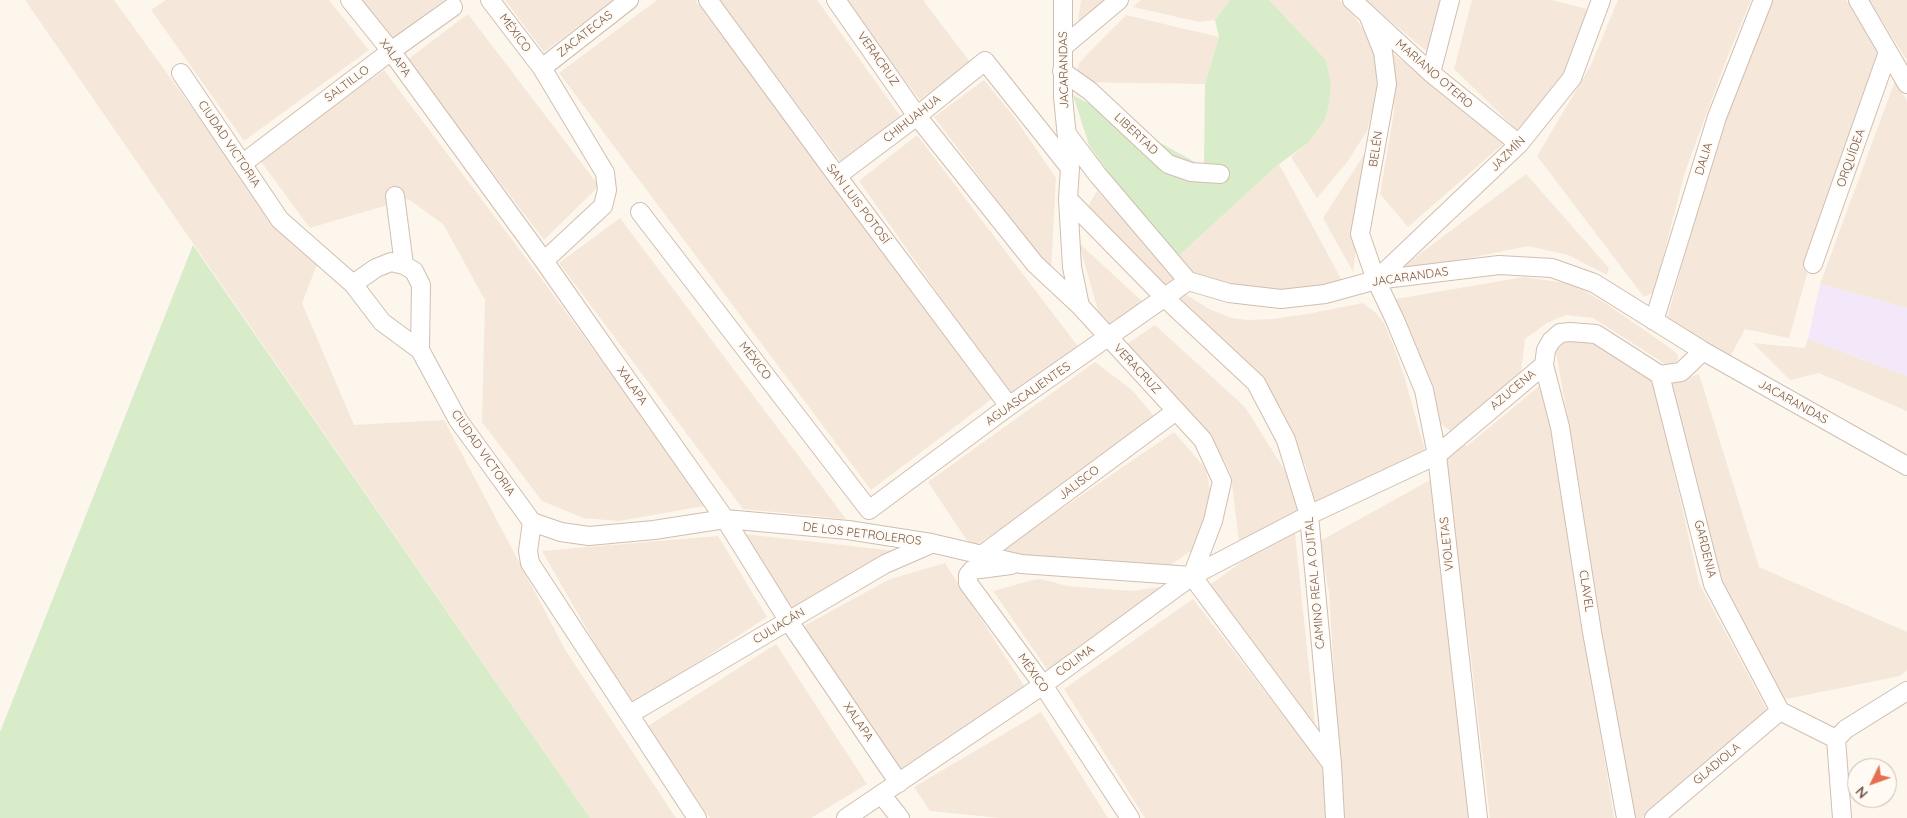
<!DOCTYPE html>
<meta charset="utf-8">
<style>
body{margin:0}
#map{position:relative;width:1907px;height:818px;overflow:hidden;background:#fdf6ec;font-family:Quicksand,sans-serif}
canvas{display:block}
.north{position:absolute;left:1847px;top:758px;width:50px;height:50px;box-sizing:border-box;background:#fffaf3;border:1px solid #cabbb1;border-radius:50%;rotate:228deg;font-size:14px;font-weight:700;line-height:20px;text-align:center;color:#7a5c4d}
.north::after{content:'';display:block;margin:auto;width:18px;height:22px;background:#e76f51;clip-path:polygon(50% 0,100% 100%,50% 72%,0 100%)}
</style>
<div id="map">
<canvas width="1907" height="818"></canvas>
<div class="north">N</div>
</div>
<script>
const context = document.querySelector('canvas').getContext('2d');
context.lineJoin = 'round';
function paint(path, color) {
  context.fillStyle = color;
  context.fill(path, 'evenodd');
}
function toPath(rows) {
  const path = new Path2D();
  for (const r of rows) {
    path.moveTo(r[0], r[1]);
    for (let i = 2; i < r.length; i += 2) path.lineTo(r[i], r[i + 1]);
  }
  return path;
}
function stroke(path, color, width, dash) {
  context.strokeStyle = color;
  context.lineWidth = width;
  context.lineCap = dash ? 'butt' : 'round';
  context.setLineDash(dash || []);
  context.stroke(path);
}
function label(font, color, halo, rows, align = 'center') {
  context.font = font + ' Quicksand,sans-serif';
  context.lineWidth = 4;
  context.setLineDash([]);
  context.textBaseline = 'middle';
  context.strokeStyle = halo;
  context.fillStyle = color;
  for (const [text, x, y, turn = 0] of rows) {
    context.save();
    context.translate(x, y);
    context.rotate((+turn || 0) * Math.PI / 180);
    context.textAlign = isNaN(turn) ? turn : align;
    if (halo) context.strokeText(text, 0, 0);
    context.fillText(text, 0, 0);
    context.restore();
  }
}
const residential = toPath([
 [25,0,114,0,276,224,318,262,302,303,354,425,444,420,566,651,676,818,590,818],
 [166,0,329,0,369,50,244,141,151,10],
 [362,0,445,0,392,40],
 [505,0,614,0,544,52],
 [657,0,695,0,993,398,871,490,559,73],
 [719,0,817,0,901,117,840,161],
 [843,0,923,0,970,62,920,100],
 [1081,0,1113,0,1076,35],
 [1141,0,1230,0,1215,20,1199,22,1133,7],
 [1269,0,1339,0,1354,16,1376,50,1381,75,1367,131,1348,161,1317,198,1291,157,1308,143,1325,120,1331,85,1326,60],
 [1366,0,1445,0,1431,55,1371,5],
 [1472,0,1552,0,1595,11,1562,81,1518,131,1454,69],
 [1618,0,1751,0,1727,58,1685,172,1654,292,1644,297,1537,156,1591,65],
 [1773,0,1846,0,1878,52,1821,224,1789,338,1745,329,1730,357,1666,322,1717,141],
 [1869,0,1907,0,1907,61,1901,51],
 [468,14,599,186,544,240,407,60],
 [1126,15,1219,37,1205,84,1076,82,1079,63],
 [1392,53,1466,110,1504,143,1408,227,1380,194,1394,112],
 [384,70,538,274,633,404,704,506,619,521,583,518,542,501,482,422,485,300,443,224,408,199,310,228,259,159],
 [984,80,1015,118,1056,178,1051,271,934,117],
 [1895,81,1907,101,1907,308,1820,284],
 [917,135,1080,349,1010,396,859,181],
 [1369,147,1353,272,1323,218],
 [1279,164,1345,286,1256,296,1188,275,1174,260],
 [1526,174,1609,268,1607,275,1568,255,1528,246,1402,272,1400,269],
 [1097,191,1179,280,1163,294,1084,214],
 [620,218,846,519,743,509,559,263],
 [1079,243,1143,302,1104,332],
 [1524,277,1573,284,1605,303,1669,347,1678,355,1678,360,1670,367,1593,318,1566,315,1547,323,1525,339,1521,372,1504,391,1453,432,1438,422,1390,300],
 [1183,293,1211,310,1232,318,1248,320,1272,319,1307,314,1363,303,1376,313,1384,323,1395,350,1405,379,1427,458,1315,511,1306,466,1271,399,1177,308],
 [1155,325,1245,407,1289,477,1298,510,1239,543,1231,475,1223,458,1121,348],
 [1585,339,1604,345,1654,383,1699,583,1767,710,1642,818,1632,818,1590,582,1581,492,1571,457,1569,426,1555,347,1568,341],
 [1808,339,1907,376,1907,411,1819,373,1790,380,1753,343,1805,348],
 [1095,362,1132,390,1159,422,972,548,928,482],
 [1699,374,1759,567,1907,632,1907,670,1900,676,1781,700,1723,585,1721,575,1681,457,1673,407,1672,383],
 [1544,382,1614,818,1490,818,1469,642,1438,435,1467,446],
 [1174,432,1206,469,1211,495,1205,525,1192,550,1171,565,1133,571,1000,551],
 [1432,479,1469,818,1343,818,1329,593,1320,541],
 [1294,524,1316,735,1207,587],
 [744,534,905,552,792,615],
 [718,536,767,617,631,706,542,551],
 [945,563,1028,692,902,775,804,626,890,579],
 [1041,579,1067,586,1132,591,1166,586,1051,675,993,591,1033,580],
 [1193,599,1322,765,1328,818,1145,818,1064,689],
 [776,644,867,784,811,818,710,818,645,728],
 [1041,712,1108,818,1000,818,930,811,914,787]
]);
const education = toPath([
 [1820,284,1907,308,1907,376,1808,339]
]);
const green = toPath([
 [1230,0,1269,0,1326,60,1331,85,1329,103,1325,120,1308,143,1279,164,1174,260,1130,203,1089,145,1073,95,1204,167,1205,84,1219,37,1215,20],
 [193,245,590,818,0,818,0,732]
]);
const street = toPath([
 [350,0,391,51,544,261,725,519,788,620,899,783],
 [490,0,542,68,605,173,607,190,603,206,544,261],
 [708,0,837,176,1009,406],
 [836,0,917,116,1035,264,1080,306,1203,440,1222,481,1213,521,1192,576],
 [1063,0,1063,97,1070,168,1068,199,1072,267,1080,306],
 [1352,0,1431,73,1519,144],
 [1858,0,1907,84],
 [1369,17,1383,52,1387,84,1360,234,1376,280,1395,320,1424,390,1437,455,1478,818],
 [1063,47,1119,0],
 [542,68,629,0],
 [1062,71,1090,91,1168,164,1191,172,1220,174],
 [181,73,280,220,353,284,382,322,420,350,458,420,532,522,528,551,530,563,697,818],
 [1431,73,1450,0],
 [1067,134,1097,174,1188,281,1229,293,1281,299,1325,294,1376,280,1499,265,1552,268,1594,283,1703,351,1907,466],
 [242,164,391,51,453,7],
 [837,176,917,116,985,61,1070,168],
 [395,196,404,265],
 [1068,199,1165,298,1256,383,1286,440,1309,515,1332,764,1335,818],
 [640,212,869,510,1009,406,1188,281],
 [1813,264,1888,52],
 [1376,280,1519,144,1572,78,1601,0],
 [353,284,376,268,391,262,404,265,414,271,421,285,420,350],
 [1654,321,1717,117,1763,0],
 [1544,365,1560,427,1592,632,1626,818],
 [1660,375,1713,584,1780,711],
 [532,522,561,532,589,536,654,530,725,519,848,530,931,543,1021,564,1192,576],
 [983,554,1176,411],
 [1011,565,972,570,968,575,968,583,1043,685,1130,818],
 [1192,576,1332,764],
 [1780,711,1836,739,1846,729,1907,691],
 [630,714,885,564,931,544],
 [1836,739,1842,818],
 [881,794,900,818],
 [846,818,1043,685,1192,576,1309,515,1437,455,1544,365,1546,350,1551,341,1560,333,1570,332,1596,334,1660,375,1681,372,1703,351],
 [1654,818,1780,711]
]);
const streetNames = [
 ["MÉXICO",515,33,53],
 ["ZACATECAS",585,34,-38],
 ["XALAPA",395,58,53],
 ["VERACRUZ",878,59,55],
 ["JACARANDAS",1064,70,-91],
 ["MARIANO OTERO",1434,74,41],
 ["SALTILLO",347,84,-37],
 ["CHIHUAHUA",912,119,-38],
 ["LIBERTAD",1136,134,43],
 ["CIUDAD VICTORIA",229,144,56],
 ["BELÉN",1376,149,-81],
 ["JAZMÍN",1508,154,-45],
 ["ORQUÍDEA",1851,158,-70],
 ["DALIA",1704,159,-73],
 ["SAN LUIS POTOSÍ",858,204,53],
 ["JACARANDAS",1410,277,-8],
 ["MÉXICO",755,361,52],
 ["VERACRUZ",1137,369,47],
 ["XALAPA",632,386,55],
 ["AZUCENA",1513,390,-40],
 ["AGUASCALIENTES",1028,394,-35],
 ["JACARANDAS",1793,402,29],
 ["CIUDAD VICTORIA",483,453,55],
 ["JALISCO",1079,483,-37],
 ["DE LOS PETROLEROS",862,534,7],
 ["VIOLETAS",1447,544,-96],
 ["GARDENIA",1705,549,76],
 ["CAMINO REAL A OJITAL",1315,583,-95],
 ["CLAVEL",1586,591,81],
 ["CULIACÁN",779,626,-31],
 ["COLIMA",1075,661,-36],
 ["MÉXICO",1033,673,55],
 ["XALAPA",858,722,56],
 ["GLADIOLA",1717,764,-40]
];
paint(residential, '#f5e8da');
paint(education, '#f3e8fa');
paint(green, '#d8ecc9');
stroke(street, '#d1beb0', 20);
stroke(street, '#fff', 18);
label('12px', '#7a5c4d', '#fffaf3', streetNames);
</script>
